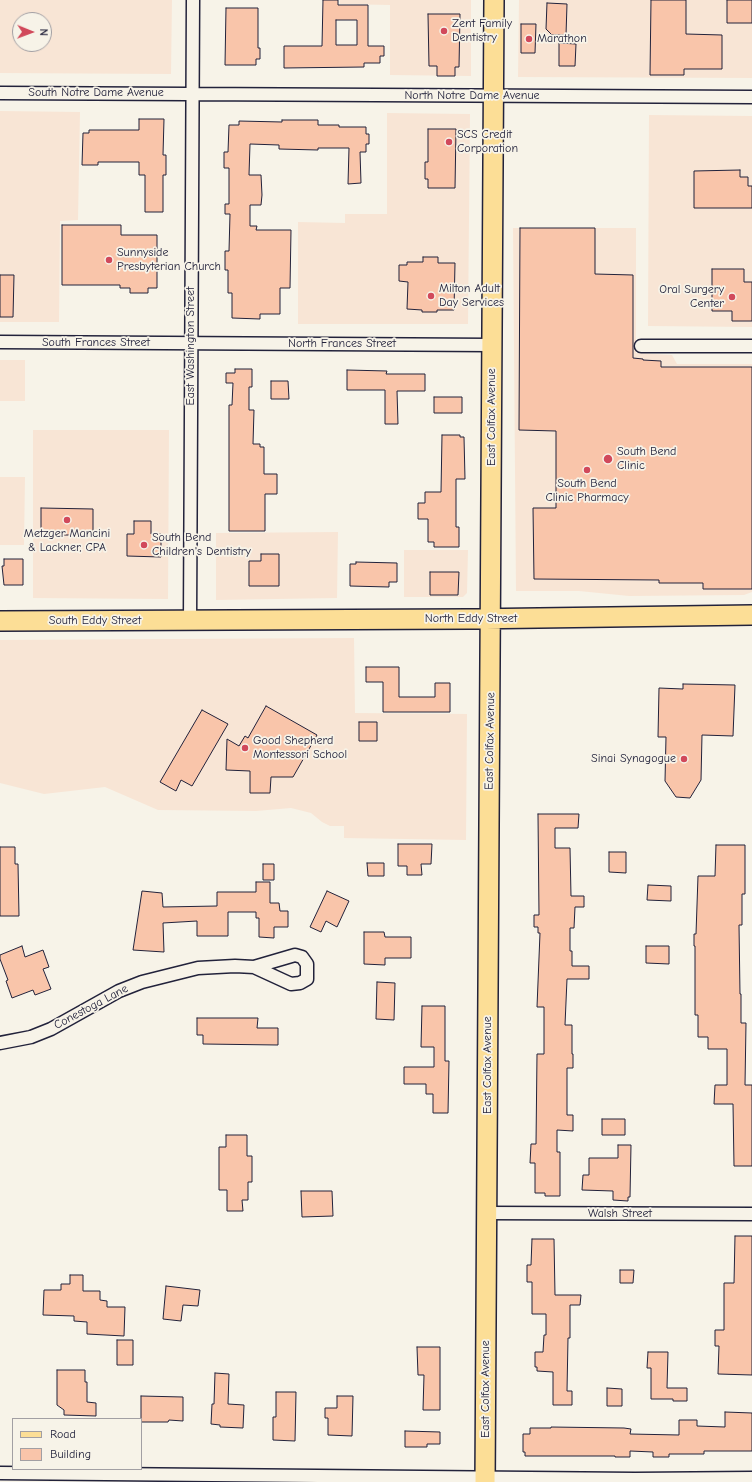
<!DOCTYPE html>
<style>
body{margin:0}
#map{position:relative;width:752px;height:1482px;overflow:hidden;background:#f7f3e8;font-family:"Comic Neue",sans-serif}
canvas{display:block}
.legend{position:absolute;left:12px;top:1418px;width:130px;height:52px;box-sizing:border-box;background:#f7f3e8;border:1px solid #a29fa3;margin:0;padding:5px 7px;list-style:none;font-size:12px;color:#22223b}
.legend li{display:flex;align-items:center;gap:8px;height:20px}
.legend b{width:20px;border:1px solid #a29fa3}
.north{position:absolute;left:12px;top:12px;width:40px;height:40px;box-sizing:border-box;background:#f7f3e8;border:1px solid #a29fa3;border-radius:50%;rotate:91deg;font-size:11px;font-weight:700;line-height:16px;text-align:center;color:#22223b}
.north::after{content:'';display:block;margin:auto;width:14px;height:18px;background:#d1495b;clip-path:polygon(50% 0,100% 100%,50% 72%,0 100%)}
</style>
<div id="map">
<canvas width="752" height="1482"></canvas>
<ul class="legend">
<li><b style="height:5px;background:#fcde96"></b>Road</li>
<li><b style="height:11px;background:#f9c5aa"></b>Building</li>
</ul>
<div class="north">N</div>
</div>
<script>
const context = document.querySelector('canvas').getContext('2d');
context.lineJoin = 'round';
function paint(path, color) {
  context.fillStyle = color;
  context.fill(path, 'evenodd');
}
function toPath(rows) {
  const path = new Path2D();
  for (const r of rows) {
    path.moveTo(r[0], r[1]);
    for (let i = 2; i < r.length; i += 2) path.lineTo(r[i], r[i + 1]);
  }
  return path;
}
function stroke(path, color, width, dash) {
  context.strokeStyle = color;
  context.lineWidth = width;
  context.lineCap = dash ? 'butt' : 'round';
  context.setLineDash(dash || []);
  context.stroke(path);
}
function label(font, color, halo, rows, align = 'center') {
  context.font = font + ' "Comic Neue",sans-serif';
  context.lineWidth = 3.5;
  context.setLineDash([]);
  context.textBaseline = 'middle';
  context.strokeStyle = halo;
  context.fillStyle = color;
  for (const [text, x, y, turn = 0] of rows) {
    context.save();
    context.translate(x, y);
    context.rotate((+turn || 0) * Math.PI / 180);
    context.textAlign = isNaN(turn) ? turn : align;
    if (halo) context.strokeText(text, 0, 0);
    context.fillText(text, 0, 0);
    context.restore();
  }
}
const built = toPath([
 [0,0,172,0,171,74,0,73],
 [20,20,44,20,44,44,20,44],
 [340,0,471,0,471,76,390,75,390,5,340,4],
 [519,0,752,0,752,78,518,77],
 [0,111,80,112,78,220,60,221,59,322,0,322],
 [387,113,470,114,468,324,298,324,298,222,345,223,345,214,387,214],
 [649,115,752,116,752,327,648,326],
 [513,228,636,228,636,353,672,355,677,364,752,364,752,592,744,595,629,596,579,591,516,591],
 [0,360,25,360,25,401,0,401],
 [33,430,169,430,168,599,33,598],
 [0,477,25,477,24,545,0,545],
 [338,532,337,598,216,600,216,533],
 [404,550,468,550,467,593,463,597,404,597],
 [354,638,355,713,467,714,466,840,344,838,344,826,330,826,322,822,311,813,291,808,256,811,158,810,105,787,44,794,0,783,0,640]
]);
const building = toPath([
 [323,0,338,0,338,5,368,5,368,46,384,46,384,56,380,56,380,63,364,63,364,67,284,68,284,46,322,46,323,0],
 [336,20,357,20,357,45,336,45,336,20],
 [651,0,686,0,686,34,722,35,722,69,684,69,684,75,650,75,651,0],
 [727,0,752,0,752,23,727,23,727,0],
 [547,3,567,4,566,35,552,35,546,29,547,3],
 [226,8,258,8,258,48,260,48,260,59,256,59,256,65,225,65,226,8],
 [428,14,460,14,459,67,455,67,455,76,437,76,437,66,429,66,428,14],
 [521,24,536,24,535,53,521,53,521,24],
 [559,43,576,44,575,66,559,66,559,43],
 [139,119,164,119,163,155,166,155,166,175,163,175,163,212,145,212,145,175,139,175,139,162,98,162,98,165,82,165,83,133,89,133,89,130,139,130,139,119],
 [282,120,318,120,318,125,339,125,339,127,366,127,366,134,369,134,369,144,366,144,366,152,360,152,361,183,348,184,349,148,318,148,318,150,279,149,279,145,250,144,249,175,261,175,262,195,261,205,250,205,250,226,257,226,256,230,291,230,290,288,280,288,280,314,260,314,260,319,232,318,232,293,228,293,228,270,225,270,225,251,229,251,230,214,225,214,225,204,229,204,229,168,224,168,224,152,228,152,229,125,239,125,239,121,282,122,282,120],
 [428,129,456,129,455,188,428,188,428,179,425,179,425,162,428,162,428,129],
 [740,170,740,177,748,177,748,186,752,186,752,208,694,208,694,171,740,170],
 [62,225,121,225,121,235,157,235,157,288,148,288,148,293,130,293,130,288,120,288,120,285,62,285,62,225],
 [520,228,595,228,595,274,633,275,633,358,643,359,643,360,661,361,661,367,752,367,752,589,703,589,703,583,659,583,659,580,534,579,533,508,556,508,556,431,519,430,520,228],
 [423,257,438,257,438,263,455,263,454,310,437,310,437,312,422,312,422,310,407,309,408,282,399,281,399,265,407,265,407,262,423,262,423,257],
 [712,269,744,269,744,282,752,282,752,321,732,321,732,311,712,311,712,269],
 [0,275,14,275,13,317,0,317,0,275],
 [235,369,252,369,252,387,249,387,249,410,254,410,253,444,260,444,260,447,264,447,264,474,277,474,277,494,265,494,265,531,229,531,229,405,232,405,233,383,226,383,226,373,235,373,235,369],
 [347,370,387,371,386,374,425,374,425,391,397,391,398,424,385,424,385,390,347,390,347,370],
 [271,381,288,381,289,399,271,399,271,381],
 [434,397,462,397,462,413,434,413,434,397],
 [442,435,460,435,460,437,464,437,465,479,456,479,456,527,459,527,459,547,434,547,434,542,428,542,428,519,418,519,418,503,425,503,425,492,441,492,442,435],
 [41,508,93,509,93,535,56,535,56,531,41,531,41,508],
 [134,521,151,521,151,534,161,534,161,557,127,556,127,534,134,534,134,521],
 [261,554,279,554,279,586,249,586,249,561,261,561,261,554],
 [4,559,23,559,23,585,4,585,2,566,4,566,4,559],
 [356,562,397,563,397,582,389,582,389,587,350,586,350,564,356,564,356,562],
 [430,572,459,572,458,595,430,595,430,572],
 [366,667,399,667,399,697,435,697,435,683,450,683,450,712,383,712,383,682,366,682,366,667],
 [683,684,735,685,733,736,702,735,701,780,690,798,676,797,665,781,666,737,658,737,659,688,683,689,683,684],
 [266,706,317,735,293,777,271,777,270,793,250,793,250,771,226,770,227,739,239,746,245,736,248,738,266,706],
 [202,710,228,724,192,786,181,780,176,791,160,782,202,710],
 [359,722,377,722,377,741,359,741,359,722],
 [538,814,579,814,578,828,555,828,555,848,570,848,571,896,584,896,584,907,575,907,574,928,570,928,570,951,572,951,572,966,589,966,589,979,567,979,565,1025,572,1025,572,1054,573,1054,573,1068,567,1068,567,1115,573,1115,573,1131,557,1130,557,1152,560,1152,560,1196,545,1196,545,1193,535,1193,535,1163,530,1163,531,1144,536,1144,537,1054,544,1054,544,1007,537,1007,540,933,538,933,538,927,534,927,534,915,539,915,538,814],
 [398,844,432,844,431,864,421,864,422,875,407,875,407,866,398,866,398,844],
 [716,845,745,845,745,894,742,894,742,925,739,925,740,994,741,994,741,1023,746,1023,745,1085,752,1085,752,1166,734,1166,733,1104,714,1104,715,1085,727,1085,727,1049,708,1049,708,1037,698,1037,698,1015,695,1015,695,946,694,946,694,934,696,934,698,876,715,876,716,845],
 [0,847,15,847,15,864,18,864,19,916,0,916,0,847],
 [609,852,626,852,626,873,609,872,609,852],
 [367,863,384,863,384,876,368,876,367,863],
 [263,864,274,864,274,880,263,880,263,864],
 [256,882,270,882,270,903,279,903,280,911,288,911,288,927,274,927,274,938,259,937,259,918,256,918,256,912,228,912,228,936,197,936,197,921,163,923,164,952,133,950,142,891,162,893,163,907,217,906,217,892,256,892,256,882],
 [648,885,671,886,671,901,647,900,648,885],
 [327,891,349,901,337,927,326,921,321,932,310,927,327,891],
 [364,932,384,932,385,937,411,937,411,958,385,958,385,965,364,964,364,932],
 [22,946,25,957,43,950,49,967,43,969,51,989,35,995,33,990,12,998,6,981,8,980,0,959,0,955,22,946],
 [646,946,669,946,669,964,646,963,646,946],
 [377,982,395,983,394,1020,376,1019,377,982],
 [422,1006,445,1006,445,1061,449,1061,448,1113,433,1113,433,1094,426,1094,426,1084,404,1084,404,1067,434,1067,434,1047,421,1047,422,1006],
 [197,1018,258,1018,257,1028,278,1028,278,1045,203,1044,203,1035,197,1035,197,1018],
 [602,1119,625,1119,625,1135,602,1135,602,1119],
 [226,1135,247,1135,247,1156,252,1156,252,1182,248,1182,248,1200,242,1200,243,1211,227,1211,227,1190,219,1190,219,1147,226,1147,226,1135],
 [618,1145,631,1145,630,1197,628,1197,628,1201,613,1200,613,1191,582,1190,583,1175,589,1175,589,1158,618,1158,618,1145],
 [301,1191,332,1191,333,1216,302,1217,301,1191],
 [735,1236,752,1236,752,1375,718,1374,719,1346,715,1346,715,1330,724,1330,724,1283,734,1283,735,1236],
 [532,1239,554,1239,555,1295,581,1295,580,1305,570,1305,570,1338,568,1338,567,1391,572,1391,572,1405,553,1405,553,1372,537,1371,537,1367,535,1367,535,1352,543,1352,544,1335,546,1335,546,1314,532,1314,532,1282,527,1282,527,1265,531,1265,532,1239],
 [620,1270,634,1270,633,1283,620,1283,620,1270],
 [70,1275,83,1275,83,1291,100,1291,100,1300,107,1301,107,1307,125,1307,124,1336,87,1334,87,1322,74,1321,74,1316,43,1315,44,1290,61,1290,61,1284,70,1284,70,1275],
 [166,1286,200,1290,198,1306,183,1305,181,1321,163,1319,166,1286],
 [117,1340,133,1340,133,1365,117,1365,117,1340],
 [417,1347,440,1347,440,1410,423,1410,424,1375,418,1375,417,1347],
 [648,1352,668,1352,667,1388,687,1388,687,1401,673,1401,673,1399,651,1399,651,1368,647,1368,648,1352],
 [57,1370,85,1370,85,1382,87,1382,87,1402,96,1403,96,1416,64,1415,64,1410,57,1405,57,1370],
 [215,1373,229,1374,228,1404,244,1405,243,1428,220,1427,220,1425,211,1424,212,1404,214,1404,215,1373],
 [607,1388,622,1389,622,1406,607,1406,607,1388],
 [276,1392,296,1392,295,1441,273,1440,273,1417,276,1417,276,1392],
 [141,1396,183,1397,183,1421,169,1420,168,1422,141,1422,141,1396],
 [337,1396,353,1396,352,1436,328,1435,328,1418,325,1418,325,1408,337,1408,337,1396],
 [725,1412,752,1413,752,1451,704,1451,704,1454,669,1454,669,1457,653,1457,653,1452,630,1451,630,1457,615,1457,615,1456,525,1456,525,1452,523,1452,523,1434,530,1434,530,1428,551,1428,551,1427,624,1428,631,1429,630,1434,679,1435,679,1420,697,1420,697,1426,725,1427,725,1412],
 [405,1431,440,1432,440,1444,427,1444,427,1447,405,1447,405,1431]
]);
const street = toPath([
 [0,93,752,97],
 [0,342,492,345],
 [641,346,752,346],
 [190,621,193,0],
 [0,1043,31,1037,51,1029,119,991,142,982,198,968,235,966,254,967,295,955,302,957,307,964,307,979,300,983,291,984,254,967],
 [487,1213,752,1214],
 [0,1473,635,1479,752,1478]
]);
const primary = toPath([
 [0,621,468,619,752,615],
 [485,1482,494,0]
]);
const markers = [
 [444,31,4,"#d1495b"],
 [529,39,4,"#d1495b"],
 [449,142,4,"#d1495b"],
 [109,260,4,"#d1495b"],
 [431,296,4,"#d1495b"],
 [732,297,4,"#d1495b"],
 [608,459,5,"#d1495b"],
 [587,470,4,"#d1495b"],
 [67,520,4,"#d1495b"],
 [144,545,4,"#d1495b"],
 [245,748,4,"#d1495b"],
 [684,759,4,"#d1495b"]
];
const poiNames = [
 ["Zent Family",452,24],
 ["Dentistry",452,38],
 ["Marathon",537,39],
 ["SCS Credit",457,135],
 ["Corporation",457,149],
 ["Sunnyside",117,253],
 ["Presbyterian Church",117,267],
 ["Milton Adult",439,289],
 ["Day Services",439,303],
 ["Oral Surgery",724,290,"right"],
 ["Center",724,304,"right"],
 ["South Bend",617,452],
 ["Clinic",617,466],
 ["South Bend",587,484,"center"],
 ["Clinic Pharmacy",587,498,"center"],
 ["Metzger Mancini",67,534,"center"],
 ["& Lackner, CPA",67,548,"center"],
 ["South Bend",152,538],
 ["Children's Dentistry",152,552],
 ["Good Shepherd",253,741],
 ["Montessori School",253,755],
 ["Sinai Synagogue",676,759,"right"]
];
const streetNames = [
 ["South Notre Dame Avenue",96,93],
 ["North Notre Dame Avenue",472,96],
 ["South Frances Street",96,343],
 ["North Frances Street",342,344],
 ["East Washington Street",191,346,-90],
 ["East Colfax Avenue",492,417,-90],
 ["North Eddy Street",471,619],
 ["South Eddy Street",95,621],
 ["East Colfax Avenue",490,741,-89],
 ["Conestoga Lane",91,1007,-28],
 ["East Colfax Avenue",488,1065,-90],
 ["Walsh Street",620,1214],
 ["East Colfax Avenue",486,1389,-90]
];
paint(built, '#f8e5d5');
paint(building, '#f9c5aa');
stroke(building, '#22223b', 1);
stroke(street, '#22223b', 15);
stroke(primary, '#22223b', 22);
stroke(street, '#f7f3e8', 12);
stroke(primary, '#fcde96', 19);
for (const [x, y, r, color] of markers) {
  const dot = new Path2D();
  dot.arc(x, y, r, 0, 2 * Math.PI);
  context.fillStyle = color;
  context.fill(dot);
  stroke(dot, '#f7f3e8', 1.5);
}
label('12px', '#22223b', '#f7f3e8', poiNames, 'left');
label('12px', '#22223b', '#f7f3e8', streetNames);
</script>
